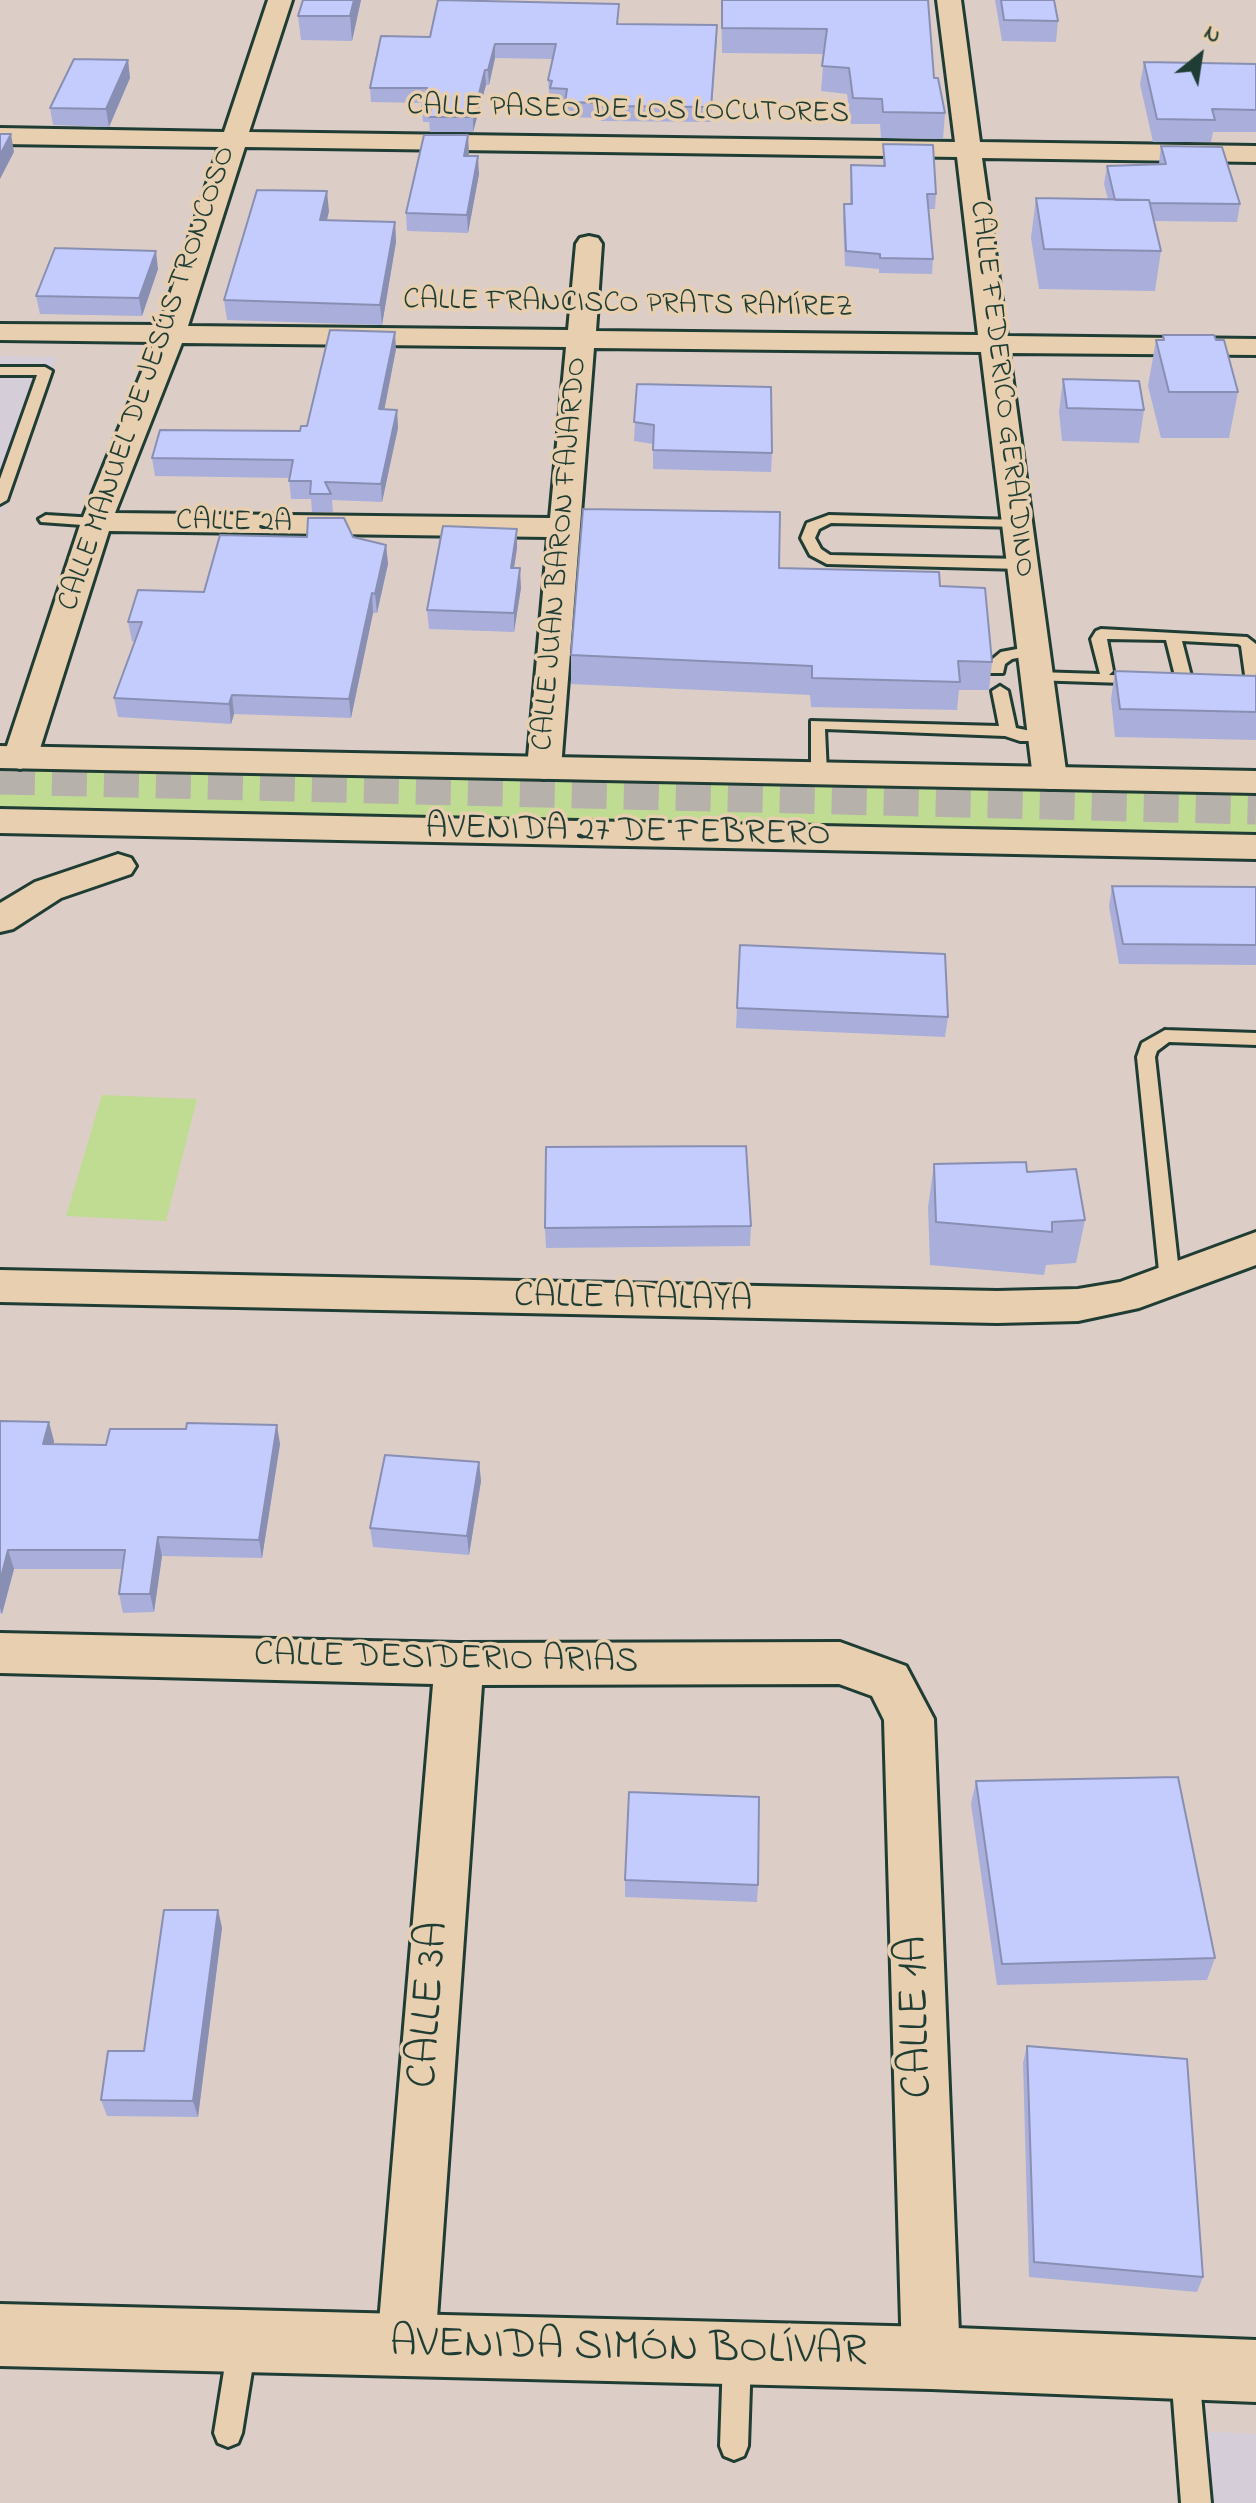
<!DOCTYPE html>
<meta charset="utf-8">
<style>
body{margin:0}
#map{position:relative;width:1256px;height:2503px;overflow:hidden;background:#dccec7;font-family:"Indie Flower",sans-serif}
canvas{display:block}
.north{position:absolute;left:1160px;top:16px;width:80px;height:80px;-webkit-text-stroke:6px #e7cfaf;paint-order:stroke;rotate:30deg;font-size:22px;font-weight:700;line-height:32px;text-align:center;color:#1f3d34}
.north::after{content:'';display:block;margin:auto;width:28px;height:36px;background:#1f3d34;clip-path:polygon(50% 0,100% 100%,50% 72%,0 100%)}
</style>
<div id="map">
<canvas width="1256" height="2503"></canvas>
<div class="north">N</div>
</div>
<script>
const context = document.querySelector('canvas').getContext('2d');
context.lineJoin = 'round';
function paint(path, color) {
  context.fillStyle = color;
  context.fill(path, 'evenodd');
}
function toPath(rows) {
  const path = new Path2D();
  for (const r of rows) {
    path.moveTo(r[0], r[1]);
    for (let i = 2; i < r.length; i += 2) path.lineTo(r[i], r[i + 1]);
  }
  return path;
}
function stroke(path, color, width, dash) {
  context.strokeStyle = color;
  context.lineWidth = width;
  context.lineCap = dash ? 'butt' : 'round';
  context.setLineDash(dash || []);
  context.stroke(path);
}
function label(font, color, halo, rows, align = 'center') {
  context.font = font + ' "Indie Flower",sans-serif';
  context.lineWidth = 7;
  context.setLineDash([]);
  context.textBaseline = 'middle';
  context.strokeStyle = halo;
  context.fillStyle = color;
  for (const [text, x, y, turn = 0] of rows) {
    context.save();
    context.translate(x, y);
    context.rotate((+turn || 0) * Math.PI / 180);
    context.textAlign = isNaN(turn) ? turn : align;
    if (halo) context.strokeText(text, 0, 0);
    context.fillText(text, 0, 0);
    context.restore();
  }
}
const built = toPath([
 [0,356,57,357,0,516],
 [1178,2430,1256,2434,1256,2503,1184,2503]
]);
const green = toPath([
 [0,763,1256,790,1256,840,0,815],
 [102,1095,197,1099,166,1221,66,1216]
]);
const highwayTunnel = toPath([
 [0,777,1256,807]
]);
const lane = toPath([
 [0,367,45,367,52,371,7,500,0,504,0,479,37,375,0,375,0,367],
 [46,515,96,518,103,522,96,526,41,522,39,519,46,515],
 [829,515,1017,520,1022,521,1022,527,831,523,819,529,815,538,821,549,830,555,1021,559,1029,564,1021,569,827,564,810,555,801,538,807,523,829,515],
 [1101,629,1247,637,1256,644,1256,679,1245,675,1241,646,1238,644,1182,641,1191,676,1184,685,1031,680,1029,677,1037,672,1100,674,1091,639,1096,631,1101,629],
 [1107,639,1166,640,1175,676,1109,675,1113,671,1107,639],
 [1033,646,1039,648,1039,654,1012,659,1005,664,1003,673,991,673,989,670,989,662,1001,652,1033,646],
 [1000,686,1008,691,1016,728,1051,735,1051,741,1020,741,1005,736,825,729,827,774,819,779,811,774,811,721,999,726,992,691,1000,686],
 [1165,1030,1256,1033,1256,1045,1169,1042,1157,1051,1155,1057,1180,1281,1177,1286,1170,1289,1163,1286,1160,1281,1137,1057,1142,1043,1165,1030],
 [242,2332,252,2336,256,2346,242,2433,238,2443,228,2447,218,2443,214,2433,228,2346,232,2336,242,2332],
 [737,2344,747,2348,751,2358,748,2446,744,2456,734,2460,724,2456,720,2446,723,2358,727,2348,737,2344],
 [1185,2359,1195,2363,1199,2373,1211,2503,1181,2503,1171,2373,1175,2363,1185,2359]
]);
const street = toPath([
 [268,0,292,0,249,132,955,142,937,0,961,0,980,142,1256,146,1256,162,982,158,1007,336,1256,339,1256,355,1009,353,1067,778,1062,786,1050,789,1038,786,1033,778,981,352,594,348,561,768,556,776,544,779,532,776,527,768,548,537,109,531,37,758,32,765,20,769,8,765,3,758,81,522,154,342,0,340,0,324,160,325,219,147,0,144,0,128,224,132,268,0],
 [245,147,957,157,978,335,596,331,602,244,598,238,589,236,580,238,576,244,568,330,188,326,245,147],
 [182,343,566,347,550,518,115,513,182,343],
 [118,854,131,858,136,866,131,874,61,898,13,929,0,932,0,903,35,882,118,854],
 [1256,1232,1256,1265,1139,1308,1078,1321,997,1323,0,1302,0,1270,997,1291,1078,1289,1120,1282,1256,1232],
 [0,1633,459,1643,840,1642,906,1666,934,1719,960,2358,952,2379,931,2387,910,2379,902,2358,884,1720,872,1696,839,1684,482,1685,435,2346,427,2367,406,2375,385,2367,377,2346,433,1684,0,1673,0,1633]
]);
const secondary = toPath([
 [0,2304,931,2327,1256,2340,1256,2402,931,2389,0,2366,0,2304]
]);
const primary = toPath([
 [0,746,1256,771,1256,793,0,768,0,746],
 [0,809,1256,835,1256,859,0,833,0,809]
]);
const wall = toPath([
 [361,0,352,41,301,40,298,16],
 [484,0,484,2,717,40,711,122,601,121,600,118,565,117,565,104,550,103,548,80,553,59,495,58,489,85,486,85,473,132,430,132,429,122,423,122,422,107,423,103,371,102,370,88,430,37],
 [721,0,928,0,934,78,945,113,943,139,881,138,880,124,851,124,847,94,821,91,824,54,722,53],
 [995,0,1054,0,1058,21,1056,42,1002,41],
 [128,60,130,78,109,127,53,125,50,108],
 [1144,62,1256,64,1256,132,1213,132,1211,142,1153,142,1140,84],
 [883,144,936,194,935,209,928,209,933,259,932,274,879,273,879,269,845,266,843,219,844,204,850,204,851,165,883,166],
 [1161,146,1240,204,1237,222,1154,221,1161,251,1155,291,1039,289,1031,238,1036,198,1108,199,1104,184,1107,166,1159,164],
 [469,153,468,156,479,174,468,233,407,231,406,213],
 [329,211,327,220,395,222,396,242,382,325,227,320,224,300],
 [158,269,142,316,40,314,36,296],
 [1163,335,1238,392,1229,438,1161,438,1148,386,1156,340,1162,340],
 [396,349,384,410,397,410,398,428,382,502,332,500,333,512,312,512,311,499,291,499,289,478,155,476,152,458,300,431],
 [1063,379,1144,410,1139,443,1062,441,1059,412],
 [637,384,772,453,771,472,653,469,653,444,634,441],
 [307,537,353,537,386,545,388,564,377,613,373,613,351,718,234,714,231,724,118,717,114,698,135,642,132,641,128,622,204,592],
 [517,548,514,568,521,588,514,632,429,629,427,610],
 [779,568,940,586,992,662,989,690,959,690,957,710,811,707,810,695,571,684,571,655],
 [1115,671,1255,676,1256,672,1256,740,1115,737,1111,699],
 [1112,886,1256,887,1256,965,1119,964,1109,906],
 [740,945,948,1017,945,1037,736,1028],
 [934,1164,1027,1172,1085,1220,1076,1263,1046,1265,1044,1275,930,1265,928,1207],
 [751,1226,750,1246,546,1248,545,1228],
 [0,1421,54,1441,53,1445,280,1444,262,1558,162,1556,154,1612,123,1613,119,1594,123,1569,14,1569,2,1614,0,1613],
 [479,1462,481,1481,469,1555,373,1547,370,1528],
 [976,1781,1215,1958,1207,1980,997,1985,971,1804],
 [625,1880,758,1885,757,1902,625,1897],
 [218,1910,222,1928,198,2117,107,2116,101,2100,144,2051],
 [1027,2046,1203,2277,1197,2292,1029,2277,1023,2063]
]);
const shadedWall = toPath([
 [354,0,361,0,352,41,350,16],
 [495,44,495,58,489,85,488,70],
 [128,60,130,78,109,127,106,109],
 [485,70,486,85,473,132,473,117],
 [11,134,14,152,0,179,0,155],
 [468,135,469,153,465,174,464,156],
 [478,156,479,174,468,233,467,215],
 [327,191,329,211,322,240,320,220],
 [395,222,396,242,382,325,380,305],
 [156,251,158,269,142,316,139,298],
 [395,332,396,349,381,427,379,409],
 [397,410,398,428,382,502,381,484],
 [517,529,517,548,511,587,511,568],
 [386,545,388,564,377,613,375,594],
 [520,568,521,588,514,632,514,613],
 [372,593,373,613,351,718,349,699],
 [232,695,234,714,231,724,229,704],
 [49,1422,54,1441,49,1463,43,1444],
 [277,1425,280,1444,262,1558,259,1540],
 [479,1462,481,1481,469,1555,467,1536],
 [158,1537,162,1556,154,1612,150,1594],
 [8,1550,14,1569,2,1614,0,1607,0,1581],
 [218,1910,222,1928,198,2117,193,2101]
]);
const building = toPath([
 [303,0,354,0,350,16,298,16,303,0],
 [438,0,619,4,617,24,717,25,711,107,600,106,601,103,565,102,567,89,550,88,552,81,548,80,556,44,495,44,488,70,485,70,473,117,429,117,431,107,422,107,427,88,370,88,381,36,430,37,438,0],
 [722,0,928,0,934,78,938,78,945,113,883,112,882,99,853,98,849,68,822,66,827,29,722,28,722,0],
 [1001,0,1054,0,1058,21,1004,20,1001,0],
 [74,59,128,60,106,109,50,108,74,59],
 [1144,62,1256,64,1256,110,1212,109,1215,120,1157,119,1144,62],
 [0,134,11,134,0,155,0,134],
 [424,135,468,135,464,156,478,156,467,215,406,213,424,135],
 [883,144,933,145,936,194,927,194,933,259,880,258,880,254,846,251,844,204,852,204,851,165,885,166,883,144],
 [1161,146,1222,147,1240,204,1150,203,1149,200,1115,200,1107,166,1166,164,1161,146],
 [257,190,327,191,320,220,395,222,380,305,224,300,257,190],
 [1036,198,1149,200,1161,251,1044,249,1036,198],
 [55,248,156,251,139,298,36,296,55,248],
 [330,330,395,332,379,409,397,410,381,484,325,482,331,494,310,494,311,481,289,481,293,460,152,458,160,430,300,431,301,426,307,426,330,330],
 [1163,335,1214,335,1216,340,1224,340,1238,392,1169,392,1156,340,1164,340,1163,335],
 [1063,379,1139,381,1144,410,1067,408,1063,379],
 [637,384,771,387,772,453,653,450,654,425,634,422,637,384],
 [583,509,780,512,779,568,939,572,940,586,985,588,992,662,958,661,960,682,812,678,812,666,571,655,583,509],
 [308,518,344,518,353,537,386,545,375,594,372,593,349,699,232,695,229,704,114,698,142,622,128,622,138,590,204,592,220,535,307,537,308,518],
 [443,526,517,529,511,568,520,568,514,613,427,610,443,526],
 [1115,671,1256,676,1256,712,1120,709,1115,671],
 [1112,886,1256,887,1256,945,1123,944,1112,886],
 [740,945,945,954,948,1017,737,1008,740,945],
 [746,1146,751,1226,545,1228,546,1147,746,1146],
 [1026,1162,1027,1172,1076,1169,1085,1220,1052,1222,1052,1232,936,1222,934,1164,1026,1162],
 [0,1421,49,1422,43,1444,106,1445,110,1429,186,1429,187,1423,277,1425,259,1540,158,1537,150,1594,119,1594,125,1550,8,1550,0,1581,0,1421],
 [385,1455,479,1462,467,1536,370,1528,385,1455],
 [1178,1777,1215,1958,1002,1964,976,1781,1178,1777],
 [629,1792,759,1797,758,1885,625,1880,629,1792],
 [164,1910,218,1910,193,2101,101,2100,108,2051,144,2051,164,1910],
 [1027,2046,1187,2059,1203,2277,1034,2262,1027,2046]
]);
const farStreetnames = [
 ["CALLE PASEO DE LOS LOCUTORES",628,112,1],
 ["CALLE FRANCISCO PRATS RAMÍREZ",628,306,1],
 ["CALLE MANUEL DE JESÚS TRONCOSO",149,379,-71],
 ["CALLE FEDERICO GERALDINO",1000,389,83],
 ["CALLE 2A",234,524,1],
 ["CALLE JUAN BARON FAJARDO",562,554,-85]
];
const streetNames = [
 ["AVENIDA 27 DE FEBRERO",628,834,1],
 ["CALLE ATALAYA",633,1301,1],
 ["CALLE DESIDERIO ARIAS",446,1661,1]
];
const nearStreetnames = [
 ["CALLE 3A",432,2005,-86],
 ["CALLE 1A",919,2017,-92],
 ["AVENIDA SIMÓN BOLÍVAR",628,2351,1]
];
paint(built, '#d5cdd8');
paint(green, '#c0db92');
stroke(highwayTunnel, '#b6b1aa', 35, [35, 17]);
stroke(lane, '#1f3d34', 6);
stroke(street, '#1f3d34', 6);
stroke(secondary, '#1f3d34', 6);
stroke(primary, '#1f3d34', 6);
paint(lane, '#e7cfaf');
paint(street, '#e7cfaf');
paint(secondary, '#e7cfaf');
paint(primary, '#e7cfaf');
paint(wall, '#a9afda');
paint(shadedWall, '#898fb2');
paint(building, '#c4ccfe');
stroke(building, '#898fb2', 2);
label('30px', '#1f3d34', '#e7cfaf', farStreetnames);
label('36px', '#1f3d34', '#e7cfaf', streetNames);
label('44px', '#1f3d34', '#e7cfaf', nearStreetnames);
</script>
